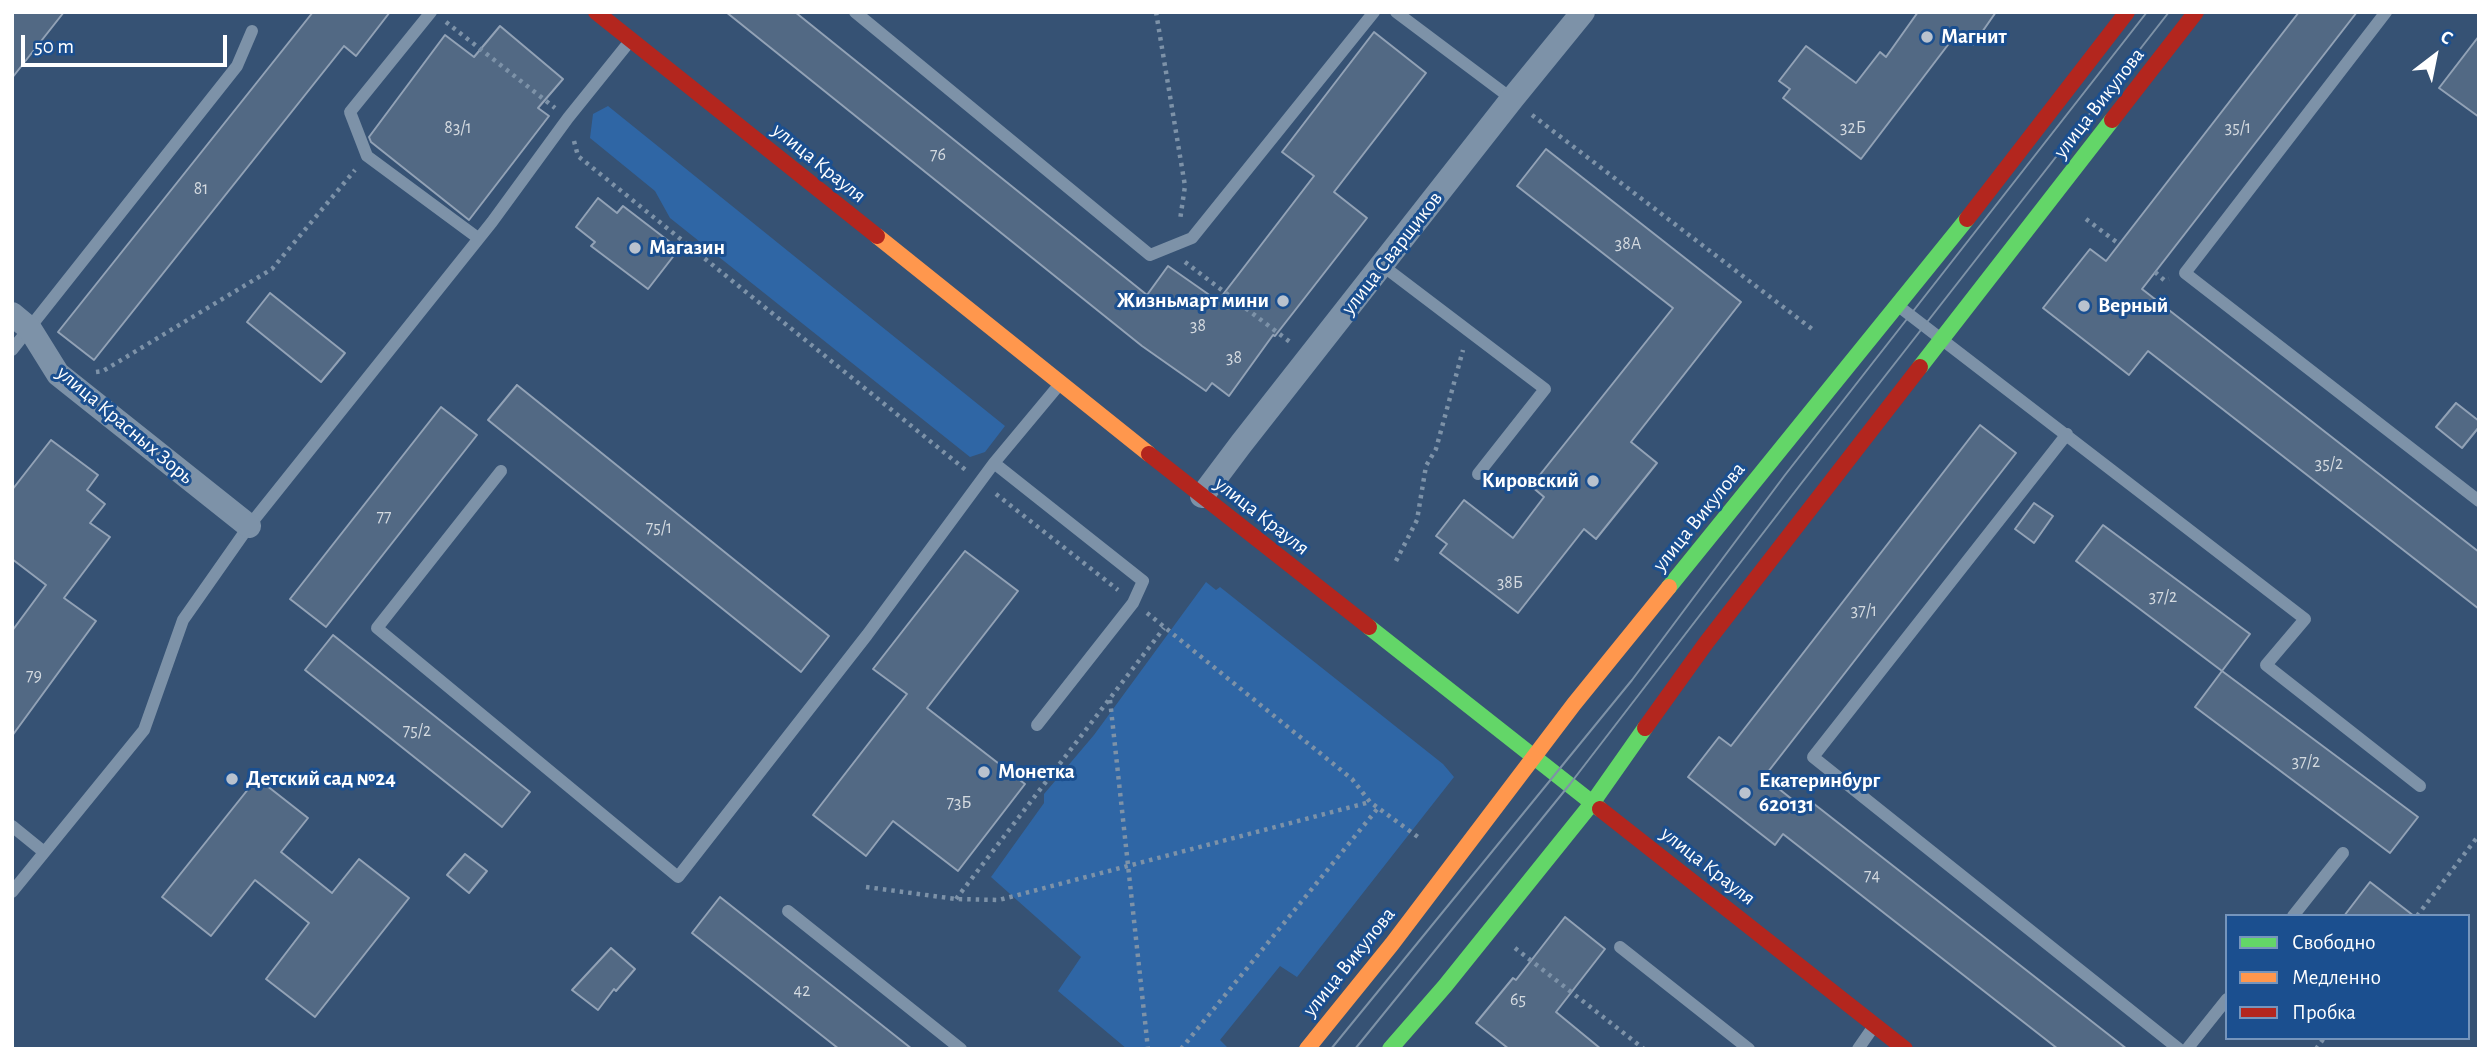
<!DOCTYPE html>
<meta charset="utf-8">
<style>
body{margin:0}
#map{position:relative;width:2491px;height:1061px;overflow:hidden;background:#365274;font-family:"Alegreya Sans",sans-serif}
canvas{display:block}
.frame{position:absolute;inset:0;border:14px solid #fff;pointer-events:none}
.legend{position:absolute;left:2225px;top:914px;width:245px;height:126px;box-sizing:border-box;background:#1b4f8f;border:2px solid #7695bc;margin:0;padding:9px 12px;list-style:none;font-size:21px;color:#fff}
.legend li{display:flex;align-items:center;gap:14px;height:35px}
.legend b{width:35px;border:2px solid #7695bc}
.north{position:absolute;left:2400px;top:21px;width:70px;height:70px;-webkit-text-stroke:5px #1b4f8f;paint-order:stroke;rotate:32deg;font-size:19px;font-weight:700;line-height:28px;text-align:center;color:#fff}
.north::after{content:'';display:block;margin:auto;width:24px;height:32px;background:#fff;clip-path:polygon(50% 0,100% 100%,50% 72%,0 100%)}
.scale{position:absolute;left:21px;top:35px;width:206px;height:32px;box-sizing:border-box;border:4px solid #fff;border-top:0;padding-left:9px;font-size:21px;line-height:24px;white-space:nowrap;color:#fff;-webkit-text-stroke:5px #1b4f8f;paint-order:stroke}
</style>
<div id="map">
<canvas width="2491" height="1061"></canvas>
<div class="frame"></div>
<ul class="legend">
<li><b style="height:9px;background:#63d668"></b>Свободно</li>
<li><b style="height:9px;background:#ff974d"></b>Медленно</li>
<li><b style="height:9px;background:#b3261e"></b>Пробка</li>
</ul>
<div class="north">С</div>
<div class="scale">50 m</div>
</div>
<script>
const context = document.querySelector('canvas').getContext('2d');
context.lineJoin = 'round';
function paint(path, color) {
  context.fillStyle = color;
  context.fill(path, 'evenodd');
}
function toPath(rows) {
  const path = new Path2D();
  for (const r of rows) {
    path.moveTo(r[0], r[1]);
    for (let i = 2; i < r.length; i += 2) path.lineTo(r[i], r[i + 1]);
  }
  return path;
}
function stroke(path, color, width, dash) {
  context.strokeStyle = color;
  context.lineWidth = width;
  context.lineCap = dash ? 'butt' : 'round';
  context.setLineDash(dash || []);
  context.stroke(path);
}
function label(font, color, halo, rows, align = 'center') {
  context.font = font + ' "Alegreya Sans",sans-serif';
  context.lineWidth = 6;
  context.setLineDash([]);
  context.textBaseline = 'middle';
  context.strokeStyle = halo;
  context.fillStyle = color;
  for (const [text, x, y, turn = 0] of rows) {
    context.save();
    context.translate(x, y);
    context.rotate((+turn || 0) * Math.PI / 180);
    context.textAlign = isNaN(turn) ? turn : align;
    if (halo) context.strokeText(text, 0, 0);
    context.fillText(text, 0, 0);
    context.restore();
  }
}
const green = toPath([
 [608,106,1005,426,985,452,970,457,670,218,655,191,590,138,593,114],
 [1206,582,1216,590,1220,587,1443,764,1454,777,1297,977,1280,966,1220,1040,1229,1049,1127,1049,1058,991,1081,957,991,877,1044,803,1044,794,1094,735]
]);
const building = toPath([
 [12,12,64,12,12,78,12,12],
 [313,12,390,12,356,56,344,46,94,360,58,332,313,12],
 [726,12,795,12,1147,295,1168,266,1218,301,1314,176,1282,152,1374,32,1426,73,1334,192,1367,218,1275,336,1273,335,1229,396,1212,383,1206,391,1142,346,726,12],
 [1918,12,1996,12,1973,45,1957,33,1861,159,1783,98,1790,89,1779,81,1806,46,1856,83,1880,52,1886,57,1918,12],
 [2299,12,2357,12,2142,289,2479,552,2479,609,2148,351,2129,375,2043,308,2090,249,2106,261,2299,12],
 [500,26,563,79,538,108,549,116,469,220,371,142,369,137,445,35,474,57,500,26],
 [2479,36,2479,117,2439,88,2479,36],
 [1546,149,1741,302,1631,442,1657,463,1596,539,1584,529,1518,613,1440,553,1447,544,1436,536,1464,500,1513,538,1544,497,1531,486,1673,308,1517,186,1546,149],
 [598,198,617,213,623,206,679,249,648,289,591,246,595,242,576,227,598,198],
 [270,293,345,353,321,382,247,322,270,293],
 [517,385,829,636,801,672,488,420,517,385],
 [2456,403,2479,421,2479,427,2462,448,2436,427,2456,403],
 [441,407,477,435,326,627,290,599,441,407],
 [1980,425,2016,453,1764,777,1803,808,1809,800,2127,1049,2058,1049,1783,834,1775,845,1688,777,1719,737,1731,746,1980,425],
 [51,440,98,475,87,490,105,504,90,523,110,537,64,598,96,621,12,736,12,631,46,585,12,559,12,490,51,440],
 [2034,503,2053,516,2034,543,2015,529,2034,503],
 [2103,525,2250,634,2222,671,2076,561,2103,525],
 [965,551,1018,591,927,708,1025,784,958,871,893,821,866,856,813,815,907,694,873,669,965,551],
 [333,635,530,792,502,827,305,670,333,635],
 [2222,671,2418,817,2390,853,2195,707,2222,671],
 [257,778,308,818,281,852,332,893,359,859,409,898,315,1017,266,979,309,923,255,880,211,936,162,897,257,778],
 [465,854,487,871,469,893,447,875,465,854],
 [2370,882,2414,916,2344,916,2370,882],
 [720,897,912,1049,839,1049,692,933,720,897],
 [1565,917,1605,949,1556,1012,1601,1049,1509,1049,1476,1023,1513,978,1516,980,1565,917],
 [611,948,635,969,616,991,614,989,598,1010,572,990,611,948]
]);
const path = toPath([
 [1156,12,1185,186,1180,220],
 [446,22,555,108],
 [1532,115,1812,329],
 [574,141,578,156,967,471],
 [2086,219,2119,244],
 [1185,262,1290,342],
 [2155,272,2164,280,2169,279],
 [96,372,103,371,272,269,355,170],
 [996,494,1118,590],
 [1396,561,1417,520,1426,466,1436,449,1463,350],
 [1147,613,1352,779,1370,802,1418,837],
 [1110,700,1148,1049],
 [866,887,956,899,999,900,1370,802],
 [956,899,1164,628],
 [2417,916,2479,835],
 [1515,948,1644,1049],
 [1181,1049,1378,808],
 [2316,1049,2324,1038]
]);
const lane = toPath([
 [431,12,350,112,367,156,478,238],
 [855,12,1150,255,1192,238,1374,12],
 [1396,12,1512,99],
 [2386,12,2185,273,2479,501],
 [1383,266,1545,389,1478,474],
 [1897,305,2305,619,2266,665,2420,786],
 [12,350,237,66,252,31],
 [2067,434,1813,757,2179,1049],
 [994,463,1143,581,1133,603,1037,725],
 [501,471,377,628,678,877,867,635,994,463,1059,385],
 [12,826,44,852],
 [12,892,144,730,183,620,249,526,492,222,568,118,630,41],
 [788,911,961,1049],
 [2293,916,2343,853],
 [1620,947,1749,1049],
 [1858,1049,1874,1026],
 [2187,1049,2227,999]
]);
const street = toPath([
 [12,314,30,329,58,374,249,526],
 [1202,496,1241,444,1512,99,1583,12]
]);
const fast = toPath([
 [1920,367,2112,120],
 [1669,587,1967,219],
 [1369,627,1600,809],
 [1390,1049,1445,986,1593,802,1645,728]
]);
const slow = toPath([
 [877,236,1149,454],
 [1307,1049,1392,944,1574,704,1669,587]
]);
const jam = toPath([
 [596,12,877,236],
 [2112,120,2196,12],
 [1967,219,2127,12],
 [1149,454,1369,627],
 [1645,728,1706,643,1920,367],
 [1600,809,1905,1049]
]);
const tram = toPath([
 [1331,1049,1632,680,1785,475,2147,12],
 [1355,1049,1570,784,1800,485,2169,12]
]);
const markers = [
 [1927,37,7,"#b9c2ce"],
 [635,248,7,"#b9c2ce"],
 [1283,301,7,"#b9c2ce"],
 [2084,306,7,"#b9c2ce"],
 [1593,481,7,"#b9c2ce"],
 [984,772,7,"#b9c2ce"],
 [232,779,7,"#b9c2ce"],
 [1745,793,7,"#b9c2ce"]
];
const numberNames = [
 ["83/1",458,128],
 ["32Б",1853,128],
 ["35/1",2238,128],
 ["76",938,155],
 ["81",201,189],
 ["38А",1628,244],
 ["38",1198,326],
 ["38",1234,358],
 ["35/2",2329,464],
 ["77",384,517],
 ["75/1",659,528],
 ["38Б",1510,583],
 ["37/2",2163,597],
 ["37/1",1864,611],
 ["79",34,676],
 ["75/2",417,731],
 ["37/2",2306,762],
 ["73Б",959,803],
 ["74",1872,876],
 ["42",802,991],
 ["65",1518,1000]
];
const poiNames = [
 ["Магнит",1941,37],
 ["Магазин",649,248],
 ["Жизньмарт мини",1269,301,"right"],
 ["Верный",2098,306],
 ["Кировский",1579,481,"right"],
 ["Монетка",998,772],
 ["Детский сад №24",246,779],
 ["Екатеринбург",1759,781],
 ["620131",1759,805]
];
const streetNames = [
 ["улица Викулова",2099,103,-52],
 ["улица Крауля",819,163,39],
 ["улица Сварщиков",1392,253,-52],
 ["улица Красных Зорь",125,425,40],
 ["улица Крауля",1262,516,38],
 ["улица Викулова",1699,517,-51],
 ["улица Крауля",1708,866,38],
 ["улица Викулова",1349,962,-51]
];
paint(green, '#2f66a5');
paint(building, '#526984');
stroke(building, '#92a2b6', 2);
stroke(path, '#7d92a8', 4.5, [3.5, 5]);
stroke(lane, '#7d92a8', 12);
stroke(street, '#7d92a8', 24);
stroke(fast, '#63d668', 16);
stroke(slow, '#ff974d', 16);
stroke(jam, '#b3261e', 16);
stroke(tram, '#7e92a7', 2);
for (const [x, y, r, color] of markers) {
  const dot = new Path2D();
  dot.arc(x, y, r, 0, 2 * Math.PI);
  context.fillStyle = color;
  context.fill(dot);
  stroke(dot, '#1b4f8f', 2.5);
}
label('18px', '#d4dae0', null, numberNames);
label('bold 21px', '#fff', '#1b4f8f', poiNames, 'left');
label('21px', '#fff', '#1b4f8f', streetNames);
</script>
